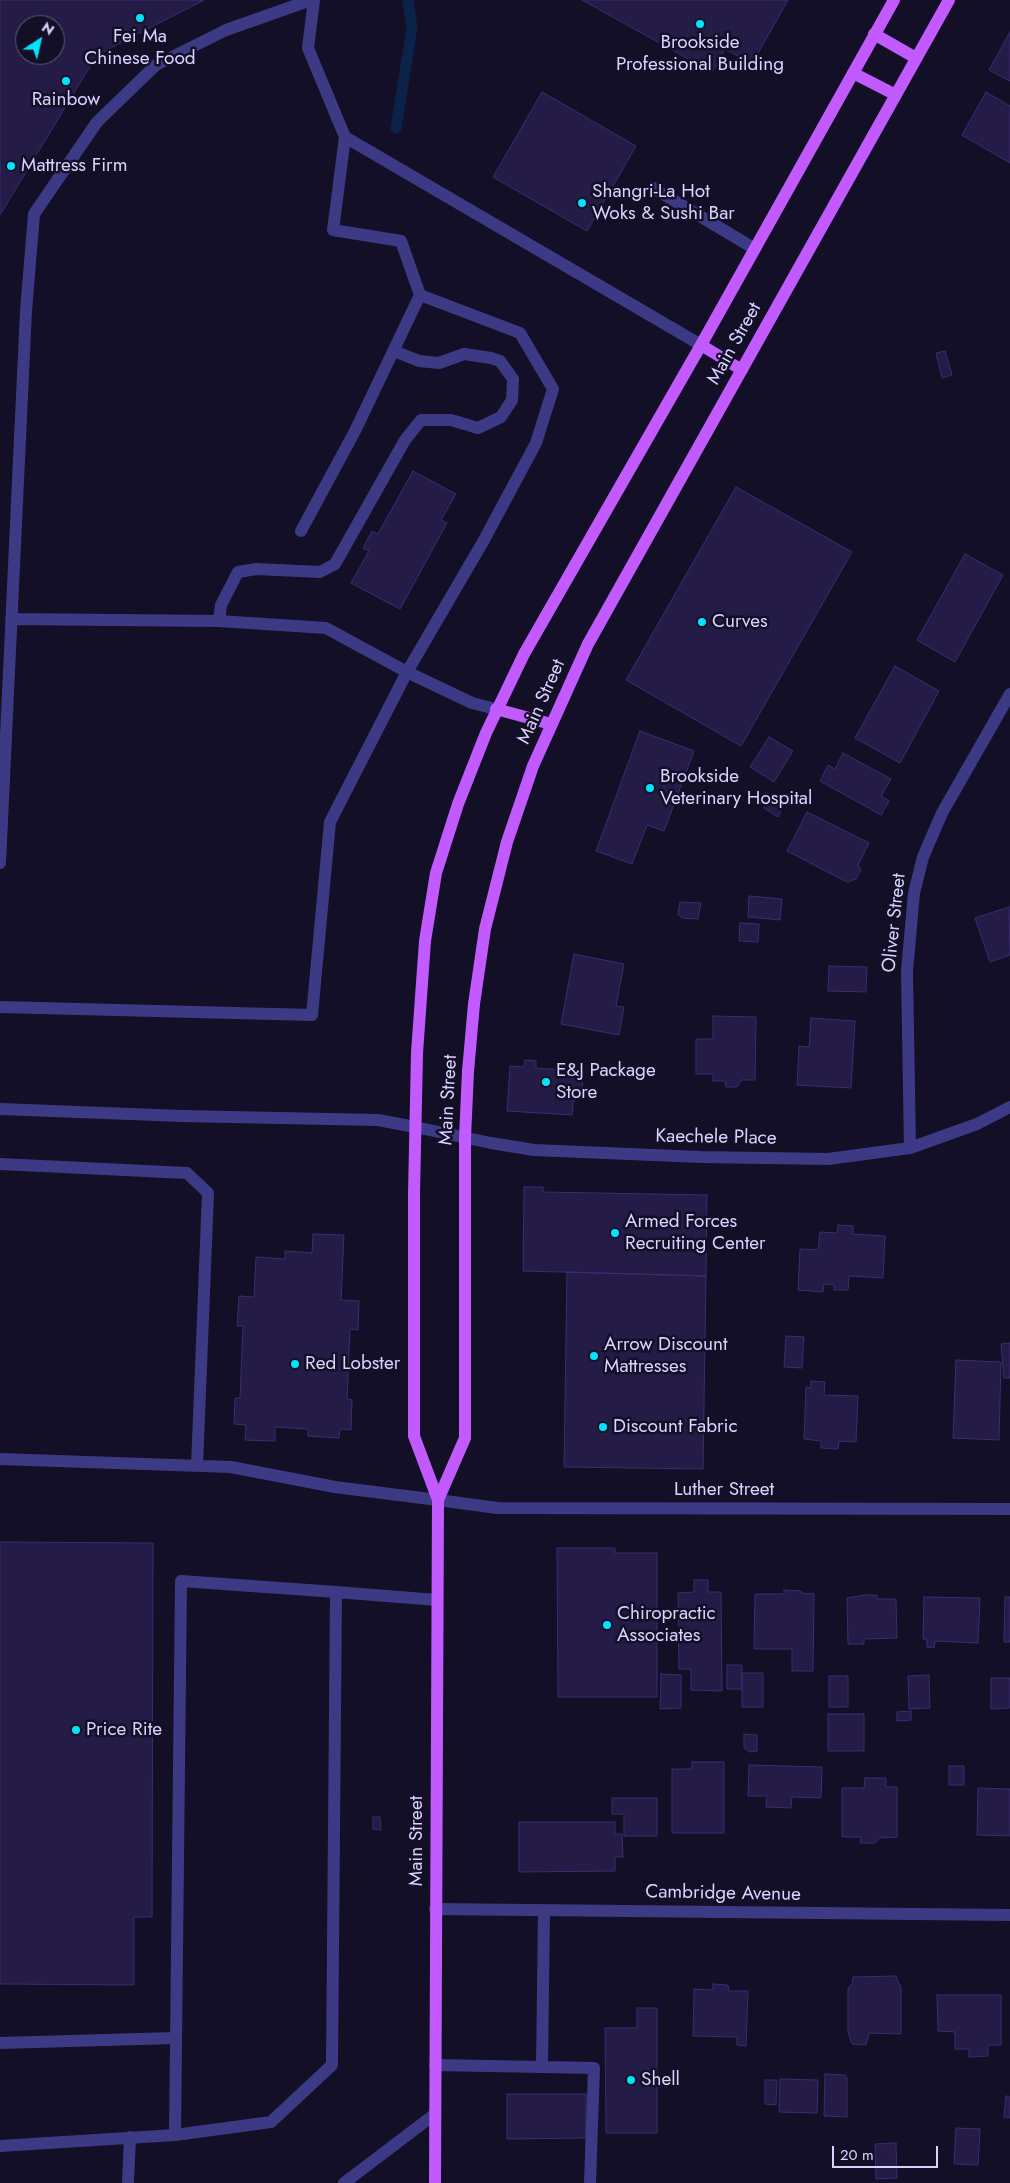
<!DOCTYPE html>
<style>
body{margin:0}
#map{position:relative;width:1010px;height:2183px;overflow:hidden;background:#130f26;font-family:Jost,sans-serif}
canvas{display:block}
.north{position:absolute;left:15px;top:15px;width:50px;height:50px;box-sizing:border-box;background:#130f26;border:1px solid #625e7d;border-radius:50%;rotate:35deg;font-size:14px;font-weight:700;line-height:20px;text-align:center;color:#d9d4ff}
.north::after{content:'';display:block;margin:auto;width:18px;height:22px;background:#00e5ff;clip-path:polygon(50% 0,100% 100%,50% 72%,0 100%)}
.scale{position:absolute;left:832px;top:2146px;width:106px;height:22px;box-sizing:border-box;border:2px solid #d9d4ff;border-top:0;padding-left:6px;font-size:15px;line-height:18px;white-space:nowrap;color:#d9d4ff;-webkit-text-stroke:4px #130f26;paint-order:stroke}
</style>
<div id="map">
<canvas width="1010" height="2183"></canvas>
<div class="north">N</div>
<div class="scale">20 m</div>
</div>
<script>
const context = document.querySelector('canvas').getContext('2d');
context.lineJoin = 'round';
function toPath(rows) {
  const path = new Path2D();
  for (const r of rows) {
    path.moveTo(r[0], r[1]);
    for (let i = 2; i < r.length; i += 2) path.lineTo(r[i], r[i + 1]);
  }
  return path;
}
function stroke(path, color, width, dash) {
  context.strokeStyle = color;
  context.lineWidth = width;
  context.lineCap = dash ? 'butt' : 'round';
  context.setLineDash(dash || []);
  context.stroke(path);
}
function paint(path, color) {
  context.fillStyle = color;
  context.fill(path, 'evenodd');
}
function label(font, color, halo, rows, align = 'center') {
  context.font = font + ' Jost,sans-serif';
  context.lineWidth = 5;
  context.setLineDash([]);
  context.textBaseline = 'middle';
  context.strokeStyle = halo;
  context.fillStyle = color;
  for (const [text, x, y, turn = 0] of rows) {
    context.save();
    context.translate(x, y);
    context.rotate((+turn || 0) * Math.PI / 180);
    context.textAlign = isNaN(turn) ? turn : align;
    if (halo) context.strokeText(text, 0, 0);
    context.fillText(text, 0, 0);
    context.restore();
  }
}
const stream = toPath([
 [396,128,412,28,408,0]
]);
const building = toPath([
 [0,0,204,0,105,51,89,68,0,215,0,0],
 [25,25,55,25,55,55,25,55,25,25],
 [582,0,788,0,752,64,725,49,712,72,582,0],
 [1010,32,1010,81,989,70,1010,32],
 [542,92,636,146,587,231,493,177,542,92],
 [986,92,1010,106,1010,163,962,135,986,92],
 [945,351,952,375,942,378,936,353,945,351],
 [413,471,456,494,441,520,447,523,400,609,351,583,369,551,363,548,372,531,378,534,413,471],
 [736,487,852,552,741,746,626,680,736,487],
 [965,554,1003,575,955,662,917,640,965,554],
 [895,666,939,691,900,763,855,738,895,666],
 [640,731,694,751,664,831,647,825,632,864,596,851,640,731],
 [769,737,793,751,774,782,750,767,769,737],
 [843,753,891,779,881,796,889,801,881,815,820,781,828,765,835,769,843,753],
 [768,800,782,808,778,817,764,808,768,800],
 [807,812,869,843,858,865,861,870,856,879,847,882,787,851,807,812],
 [749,896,782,899,780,920,748,917,749,896],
 [680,902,701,903,698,919,682,918,678,914,680,902],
 [1009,907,1010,955,990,962,975,918,1009,907],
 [740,923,759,924,758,942,739,941,740,923],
 [574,954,624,964,616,1006,624,1007,619,1035,561,1024,574,954],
 [829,966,867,967,866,992,828,991,829,966],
 [713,1016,756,1017,755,1080,741,1080,737,1087,726,1087,725,1081,713,1081,713,1074,696,1074,696,1039,713,1039,713,1016],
 [811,1018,855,1021,851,1088,797,1085,799,1046,809,1047,811,1018],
 [525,1060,536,1061,536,1068,583,1071,582,1094,574,1094,572,1115,507,1111,510,1066,524,1067,525,1060],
 [524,1187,543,1187,543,1192,707,1195,706,1276,523,1271,524,1187],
 [838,1225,853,1226,853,1234,885,1236,883,1278,849,1276,848,1290,834,1290,834,1285,824,1284,823,1292,798,1290,800,1249,818,1250,820,1232,837,1233,838,1225],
 [313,1234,344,1235,341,1300,359,1301,358,1330,350,1329,347,1399,352,1400,351,1430,340,1429,339,1438,308,1436,308,1429,275,1427,275,1441,245,1440,246,1425,234,1424,235,1398,240,1398,243,1326,237,1326,239,1296,254,1297,256,1257,285,1259,285,1251,312,1253,313,1234],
 [567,1272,706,1276,703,1469,564,1467,567,1272],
 [786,1336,804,1337,802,1368,784,1367,786,1336],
 [1010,1343,1010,1378,1004,1378,1001,1344,1010,1343],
 [956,1360,1001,1362,999,1440,953,1438,956,1360],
 [811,1381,825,1382,824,1395,858,1396,856,1442,839,1441,838,1449,821,1448,821,1441,804,1439,806,1387,811,1388,811,1381],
 [0,1542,153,1543,152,1917,134,1917,134,1985,0,1984,0,1542],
 [557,1548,615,1548,615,1553,657,1553,657,1697,558,1697,557,1548],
 [694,1580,708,1580,708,1592,721,1592,722,1691,691,1690,691,1669,679,1669,678,1593,694,1592,694,1580],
 [784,1590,801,1591,801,1593,814,1594,813,1671,792,1671,792,1649,754,1649,755,1594,784,1594,784,1590],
 [864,1595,877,1595,877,1599,896,1599,897,1638,864,1639,864,1644,848,1644,847,1598,864,1595],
 [924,1597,980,1598,978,1643,935,1641,934,1648,927,1647,927,1640,923,1639,924,1597],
 [1005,1597,1010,1597,1010,1642,1004,1642,1005,1597],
 [727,1665,742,1665,742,1689,727,1689,727,1665],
 [742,1673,763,1673,763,1707,742,1707,742,1673],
 [661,1674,681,1675,681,1708,660,1709,661,1674],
 [929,1675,930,1708,909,1709,908,1676,929,1675],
 [829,1676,848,1676,848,1707,829,1707,829,1676],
 [991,1678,1010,1678,1010,1708,991,1709,991,1678],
 [911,1711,911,1720,897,1721,897,1712,911,1711],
 [828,1714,864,1714,864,1751,828,1751,828,1714],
 [744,1734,757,1735,757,1751,750,1752,744,1748,744,1734],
 [692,1762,724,1762,724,1833,672,1833,672,1769,692,1769,692,1762],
 [749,1765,822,1767,821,1798,792,1797,791,1808,766,1807,767,1796,748,1796,749,1765],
 [949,1766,964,1766,964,1785,949,1785,949,1766],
 [865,1778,886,1778,886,1787,897,1787,897,1837,879,1838,875,1843,860,1843,861,1837,842,1837,842,1788,864,1788,865,1778],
 [978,1788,1010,1789,1010,1836,977,1835,978,1788],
 [612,1798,657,1798,657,1836,624,1836,624,1814,612,1814,612,1798],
 [373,1817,380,1817,381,1830,373,1829,373,1817],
 [519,1822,615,1822,615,1834,622,1834,623,1857,615,1857,615,1871,519,1872,519,1822],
 [896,1976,901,1988,901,2034,869,2033,866,2045,852,2044,848,2032,848,1988,852,1985,853,1977,896,1976],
 [713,1984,728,1985,729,1991,748,1991,746,2046,737,2045,737,2037,693,2036,694,1989,713,1990,713,1984],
 [937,1995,1001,1995,1001,2045,988,2045,988,2056,969,2057,969,2049,955,2049,955,2032,938,2031,937,1995],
 [637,2008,657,2008,657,2133,606,2133,605,2028,637,2028,637,2008],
 [825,2074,845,2075,847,2078,847,2117,824,2116,825,2074],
 [780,2079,818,2080,817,2113,779,2112,780,2079],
 [765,2080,777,2080,776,2105,765,2104,765,2080],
 [507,2094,586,2094,586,2138,507,2139,507,2094],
 [1006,2096,1010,2097,1010,2118,1004,2117,1006,2096],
 [956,2128,980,2129,978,2165,954,2164,956,2128],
 [896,2143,897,2178,876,2179,875,2144,896,2143]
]);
const service = toPath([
 [314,0,308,48,345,137,701,345],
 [653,188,755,249],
 [301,531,355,431,420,295,401,241,333,230,345,137],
 [11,619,219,621,326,628,407,672,472,703,496,709],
 [219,621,221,605,238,572,256,569,320,572,335,564,405,440,421,420,451,420,478,428,501,417,512,400,513,379,500,361,491,358,464,354,439,363,419,361,394,351],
 [0,863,26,311,34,214,97,122,156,65,226,30,311,0],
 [0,1007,312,1015,330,822,407,672,484,540,536,443,553,389,520,333,420,295],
 [0,1109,182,1116,378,1120,415,1127],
 [0,1164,187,1173,208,1193,197,1466],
 [0,1459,231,1467,335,1487,438,1500],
 [336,1592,332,2065,271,2122,175,2135,181,1581,336,1592,437,1600],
 [0,2043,175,2038],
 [435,2065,542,2067,544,1911],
 [542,2067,594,2068,590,2183],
 [0,2146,175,2135],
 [128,2183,130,2137]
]);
const minor = toPath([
 [415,1127,491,1143,534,1150,701,1157,828,1159,910,1148,977,1124,1010,1107],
 [910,1148,907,971,914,893,923,857,942,813,1010,694],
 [438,1500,497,1508,1010,1509],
 [435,1909,1010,1915]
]);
const tertiary = toPath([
 [344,2183,435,2114]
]);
const primary = toPath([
 [874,34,916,58],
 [853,73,896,95],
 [701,345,742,370],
 [496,709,551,724],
 [438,1500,465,1438,465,1138,468,1071,474,1004,485,929,507,842,533,766,588,644,949,0],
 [435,2183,438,1500,414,1436,414,1194,417,1053,425,941,436,873,458,804,486,733,524,654,701,345,894,0]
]);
const markers = [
 [140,18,5,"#00e5ff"],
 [700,24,5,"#00e5ff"],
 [66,81,5,"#00e5ff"],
 [11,166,5,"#00e5ff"],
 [582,203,5,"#00e5ff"],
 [702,622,5,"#00e5ff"],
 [650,788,5,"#00e5ff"],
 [546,1082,5,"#00e5ff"],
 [615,1233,5,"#00e5ff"],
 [594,1356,5,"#00e5ff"],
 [295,1364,5,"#00e5ff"],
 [603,1427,5,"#00e5ff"],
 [607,1625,5,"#00e5ff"],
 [76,1730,5,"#00e5ff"],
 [631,2080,5,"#00e5ff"]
];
const poiNames = [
 ["Fei Ma",140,37,"center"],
 ["Chinese Food",140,59,"center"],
 ["Brookside",700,43,"center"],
 ["Professional Building",700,65,"center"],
 ["Rainbow",66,100,"center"],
 ["Mattress Firm",21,166],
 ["Shangri-La Hot",592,192],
 ["Woks & Sushi Bar",592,214],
 ["Curves",712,622],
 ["Brookside",660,777],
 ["Veterinary Hospital",660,799],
 ["E&J Package",556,1071],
 ["Store",556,1093],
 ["Armed Forces",625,1222],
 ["Recruiting Center",625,1244],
 ["Arrow Discount",604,1345],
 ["Mattresses",604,1367],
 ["Red Lobster",305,1364],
 ["Discount Fabric",613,1427],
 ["Chiropractic",617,1614],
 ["Associates",617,1636],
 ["Price Rite",86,1730],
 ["Shell",641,2080]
];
const streetNames = [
 ["Main Street",735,344,-61],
 ["Main Street",542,702,-66],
 ["Oliver Street",895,923,-84],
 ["Main Street",449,1100,-87],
 ["Kaechele Place",716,1138,1],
 ["Luther Street",724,1490],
 ["Main Street",417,1841,-90],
 ["Cambridge Avenue",723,1894,1]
];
stroke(stream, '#0c2248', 11);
paint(building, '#241b47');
stroke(building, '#3b2d73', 1);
stroke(service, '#3d3a85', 12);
stroke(minor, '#3d3a85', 12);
stroke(tertiary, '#3d3a85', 12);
stroke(primary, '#c25bff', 12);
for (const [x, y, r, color] of markers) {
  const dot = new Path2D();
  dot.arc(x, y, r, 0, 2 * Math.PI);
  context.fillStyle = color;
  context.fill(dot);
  stroke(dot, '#130f26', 2);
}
label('19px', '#d9d4ff', '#130f26', poiNames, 'left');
label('19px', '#d9d4ff', '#130f26', streetNames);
</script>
